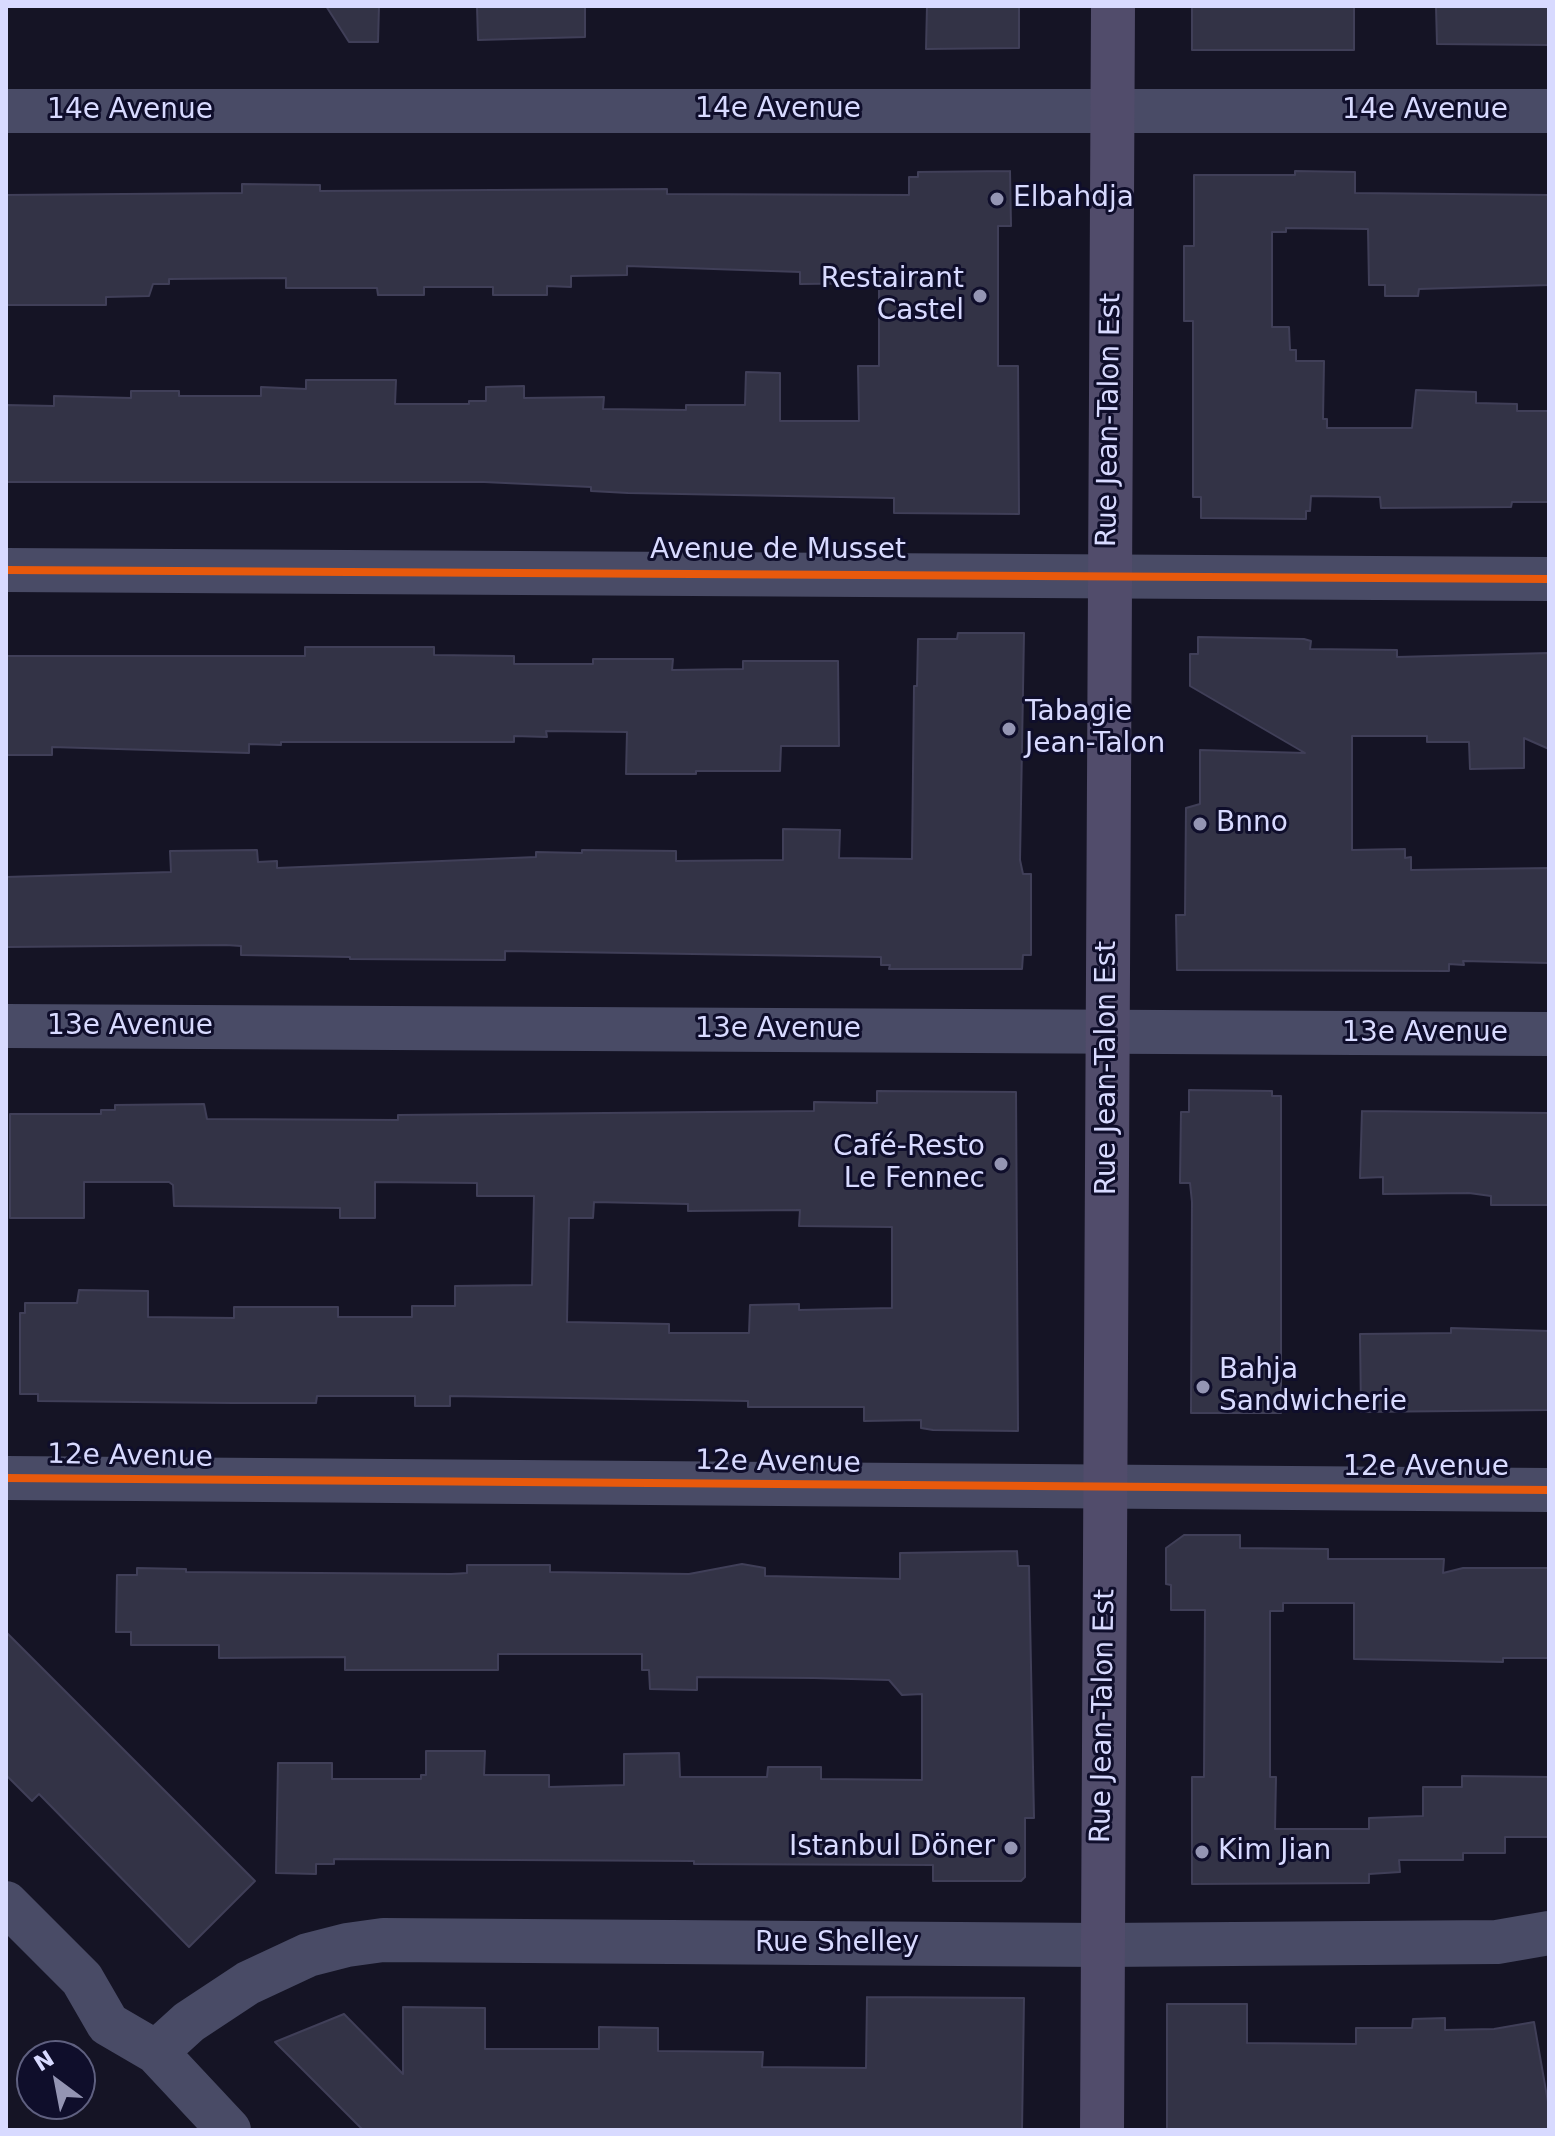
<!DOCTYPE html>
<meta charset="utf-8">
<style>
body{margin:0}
#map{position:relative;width:1555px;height:2136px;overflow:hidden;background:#151425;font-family:"DejaVu Sans",sans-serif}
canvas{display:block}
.frame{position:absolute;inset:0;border:8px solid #d8daff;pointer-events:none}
.north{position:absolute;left:16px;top:2040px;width:80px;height:80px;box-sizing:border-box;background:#0f0e2b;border:2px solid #5f6080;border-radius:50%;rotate:328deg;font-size:22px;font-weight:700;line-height:32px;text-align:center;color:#d8daff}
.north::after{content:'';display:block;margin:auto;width:28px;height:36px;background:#9495b3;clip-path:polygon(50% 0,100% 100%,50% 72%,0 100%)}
</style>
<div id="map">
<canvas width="1555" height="2136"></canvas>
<div class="frame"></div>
<div class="north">N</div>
</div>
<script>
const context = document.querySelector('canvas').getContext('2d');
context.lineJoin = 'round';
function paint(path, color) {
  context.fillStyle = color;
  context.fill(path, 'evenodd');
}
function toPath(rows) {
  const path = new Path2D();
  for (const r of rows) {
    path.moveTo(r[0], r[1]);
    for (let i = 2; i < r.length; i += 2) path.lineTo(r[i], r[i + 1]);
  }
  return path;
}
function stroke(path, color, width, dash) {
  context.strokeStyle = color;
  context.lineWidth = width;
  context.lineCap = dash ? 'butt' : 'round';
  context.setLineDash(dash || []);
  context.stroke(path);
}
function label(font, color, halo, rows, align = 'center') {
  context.font = font + ' "DejaVu Sans",sans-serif';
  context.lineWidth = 6;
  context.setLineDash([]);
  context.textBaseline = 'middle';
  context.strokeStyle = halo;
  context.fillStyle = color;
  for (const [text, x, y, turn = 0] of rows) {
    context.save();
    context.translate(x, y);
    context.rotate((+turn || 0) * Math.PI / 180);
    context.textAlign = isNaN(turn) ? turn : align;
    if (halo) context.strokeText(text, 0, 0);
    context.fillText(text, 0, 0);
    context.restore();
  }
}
const building = toPath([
 [326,6,379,6,378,42,349,42,326,6],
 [477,6,585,6,585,37,478,40,477,6],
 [927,6,1019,6,1019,48,926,49,927,6],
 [1192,6,1354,6,1354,50,1192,50,1192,6],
 [1436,6,1549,6,1549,45,1437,44,1436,6],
 [1010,171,1011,226,998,226,998,366,1018,366,1019,514,894,513,894,498,628,493,591,491,591,487,484,482,6,482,6,405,54,406,54,396,131,398,131,391,179,391,179,396,261,396,261,387,306,389,306,380,396,380,395,404,469,404,469,401,486,401,486,387,524,386,524,398,604,397,603,409,686,410,686,405,745,405,746,372,780,373,780,421,859,421,858,366,879,366,879,283,800,284,800,272,627,266,627,275,571,276,571,287,547,286,547,295,493,295,493,287,424,287,424,295,378,295,377,288,286,288,286,278,169,279,169,284,153,284,149,296,106,297,106,305,6,305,6,195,242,193,242,184,320,185,320,191,667,189,667,194,909,195,909,177,918,177,918,172,1010,171],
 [1295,171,1355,172,1355,193,1549,195,1549,285,1419,289,1418,296,1385,296,1385,285,1369,285,1368,229,1286,228,1286,232,1272,232,1272,327,1289,327,1290,350,1296,350,1296,361,1324,361,1323,419,1327,419,1327,428,1412,428,1416,390,1476,392,1476,403,1517,404,1517,411,1549,411,1549,502,1512,502,1511,507,1381,508,1380,497,1311,496,1310,511,1306,511,1306,519,1201,518,1201,497,1193,497,1193,321,1184,321,1184,246,1194,246,1194,175,1295,175,1295,171],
 [958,633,1024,633,1020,860,1023,874,1031,874,1031,955,1023,955,1022,969,889,969,890,965,881,965,881,957,505,951,505,960,350,959,350,957,241,955,241,946,226,945,6,947,6,877,171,872,170,851,257,850,258,862,277,861,277,868,536,857,536,852,582,853,582,850,676,851,676,861,783,860,783,829,840,830,839,858,912,859,914,686,917,686,918,639,957,639,958,633],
 [1198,637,1304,639,1311,641,1310,649,1397,650,1397,657,1549,653,1549,749,1524,738,1524,768,1470,769,1469,742,1427,742,1427,736,1352,736,1352,850,1405,849,1405,858,1411,857,1411,870,1549,868,1549,963,1463,961,1464,965,1449,964,1449,971,1177,970,1176,915,1185,915,1186,808,1200,804,1200,750,1305,753,1190,686,1190,654,1198,654,1198,637],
 [305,647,434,647,434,655,514,656,514,664,593,664,593,659,673,659,672,670,743,669,743,661,838,661,839,746,781,746,780,771,696,771,696,774,626,774,627,732,546,731,547,737,514,736,514,742,281,742,281,745,249,744,249,753,52,747,52,755,6,755,6,656,305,656,305,647],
 [1189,1090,1272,1091,1272,1096,1281,1096,1281,1413,1191,1413,1192,1202,1190,1183,1180,1183,1181,1112,1189,1112,1189,1090],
 [877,1091,1016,1092,1018,1431,933,1430,921,1428,921,1420,864,1421,864,1407,748,1407,748,1401,450,1396,450,1406,415,1406,415,1396,317,1396,316,1403,233,1403,38,1401,38,1394,20,1394,20,1313,25,1313,25,1303,77,1303,79,1290,148,1291,148,1317,234,1318,234,1307,338,1307,338,1317,412,1317,412,1306,455,1306,455,1286,532,1285,534,1196,477,1196,477,1183,375,1182,375,1218,340,1218,340,1208,174,1206,173,1185,169,1182,84,1182,84,1218,10,1218,10,1114,101,1114,101,1110,115,1110,115,1105,204,1104,207,1119,398,1120,398,1115,814,1111,814,1102,877,1103,877,1091],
 [594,1202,688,1204,688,1211,800,1210,799,1226,892,1227,892,1308,799,1310,799,1304,750,1305,749,1333,669,1333,669,1324,567,1322,569,1218,593,1218,594,1202],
 [1362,1111,1549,1113,1549,1205,1491,1205,1491,1196,1469,1193,1383,1194,1383,1177,1360,1178,1362,1111],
 [1451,1328,1549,1331,1549,1410,1361,1412,1360,1334,1451,1333,1451,1328],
 [1184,1535,1240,1535,1240,1548,1328,1549,1328,1559,1444,1559,1443,1573,1463,1568,1549,1568,1549,1658,1503,1658,1503,1662,1354,1659,1354,1603,1283,1603,1283,1611,1270,1611,1270,1777,1276,1777,1275,1829,1369,1829,1369,1818,1423,1816,1423,1787,1462,1787,1462,1776,1549,1777,1549,1837,1505,1837,1505,1853,1463,1853,1463,1860,1399,1860,1400,1872,1369,1874,1369,1883,1192,1884,1192,1777,1204,1777,1205,1610,1171,1610,1171,1585,1166,1584,1166,1548,1184,1535],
 [1017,1551,1018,1566,1029,1566,1034,1818,1025,1818,1025,1877,1021,1881,933,1881,933,1865,694,1864,694,1861,334,1859,334,1864,316,1864,316,1874,276,1873,278,1763,332,1763,332,1779,421,1779,421,1775,426,1775,426,1751,485,1751,484,1775,549,1775,549,1787,624,1785,624,1754,679,1753,680,1777,767,1777,768,1767,821,1767,821,1779,922,1780,922,1694,902,1695,889,1680,814,1678,697,1677,697,1690,650,1689,649,1670,642,1670,642,1654,498,1654,498,1670,345,1670,345,1657,219,1658,219,1645,131,1645,131,1632,116,1632,117,1575,137,1575,137,1568,186,1569,186,1572,451,1574,467,1573,467,1565,550,1565,550,1572,689,1574,742,1564,765,1568,765,1576,900,1579,900,1553,1017,1551],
 [6,1632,255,1881,189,1947,39,1794,32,1801,6,1775,6,1632],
 [867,1997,1024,1998,1022,2130,363,2130,275,2042,344,2014,403,2074,403,2007,485,2008,485,2049,599,2049,599,2027,658,2028,658,2051,763,2052,762,2067,866,2068,867,1997],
 [1167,2004,1247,2004,1247,2043,1356,2044,1356,2028,1412,2028,1413,2019,1445,2018,1445,2030,1494,2029,1534,2022,1549,2108,1549,2130,1167,2130,1167,2004]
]);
const minor = toPath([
 [6,111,1549,111],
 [6,570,1549,579],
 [6,1026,1549,1034],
 [6,1478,1549,1490],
 [6,1903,82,1979,108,2024,156,2052,229,2130],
 [156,2052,189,2022,248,1983,308,1955,347,1945,383,1940,1102,1945,1497,1942,1549,1933]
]);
const major = toPath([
 [1102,2130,1113,6]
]);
const cycleway = toPath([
 [6,570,1549,579],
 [6,1478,1549,1490]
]);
const markers = [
 [997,199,8,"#9495b3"],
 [980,296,8,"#9495b3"],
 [1009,729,8,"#9495b3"],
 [1200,824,8,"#9495b3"],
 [1001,1164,8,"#9495b3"],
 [1203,1387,8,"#9495b3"],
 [1011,1848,8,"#9495b3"],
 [1202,1852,8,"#9495b3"]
];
const streetNames = [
 ["14e Avenue",778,110],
 ["14e Avenue",130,111],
 ["14e Avenue",1425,111],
 ["Rue Jean-Talon Est",1110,420,-89],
 ["Avenue de Musset",778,551],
 ["13e Avenue",130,1027],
 ["13e Avenue",778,1030],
 ["13e Avenue",1425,1034],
 ["Rue Jean-Talon Est",1108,1068,-90],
 ["12e Avenue",130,1457,1],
 ["12e Avenue",778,1463,1],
 ["12e Avenue",1426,1468],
 ["Rue Jean-Talon Est",1104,1716,-89],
 ["Rue Shelley",837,1944]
];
const poiNames = [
 ["Elbahdja",1013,199],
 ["Restairant",964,280,"right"],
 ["Castel",964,312,"right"],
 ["Tabagie",1025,713],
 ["Jean-Talon",1025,745],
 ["Bnno",1216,824],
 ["Café-Resto",985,1148,"right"],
 ["Le Fennec",985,1180,"right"],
 ["Bahja",1219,1371],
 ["Sandwicherie",1219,1403],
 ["Istanbul Döner",995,1848,"right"],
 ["Kim Jian",1218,1852]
];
paint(building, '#333346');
stroke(building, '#403f58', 2);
stroke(minor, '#494b66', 44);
stroke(major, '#514c6b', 44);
stroke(cycleway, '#e8590c', 8);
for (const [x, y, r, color] of markers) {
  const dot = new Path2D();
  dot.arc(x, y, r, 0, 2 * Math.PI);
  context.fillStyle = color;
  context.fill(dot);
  stroke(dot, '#0f0e2b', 3);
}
label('28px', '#d8daff', '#0f0e2b', streetNames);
label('28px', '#d8daff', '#0f0e2b', poiNames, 'left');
</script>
